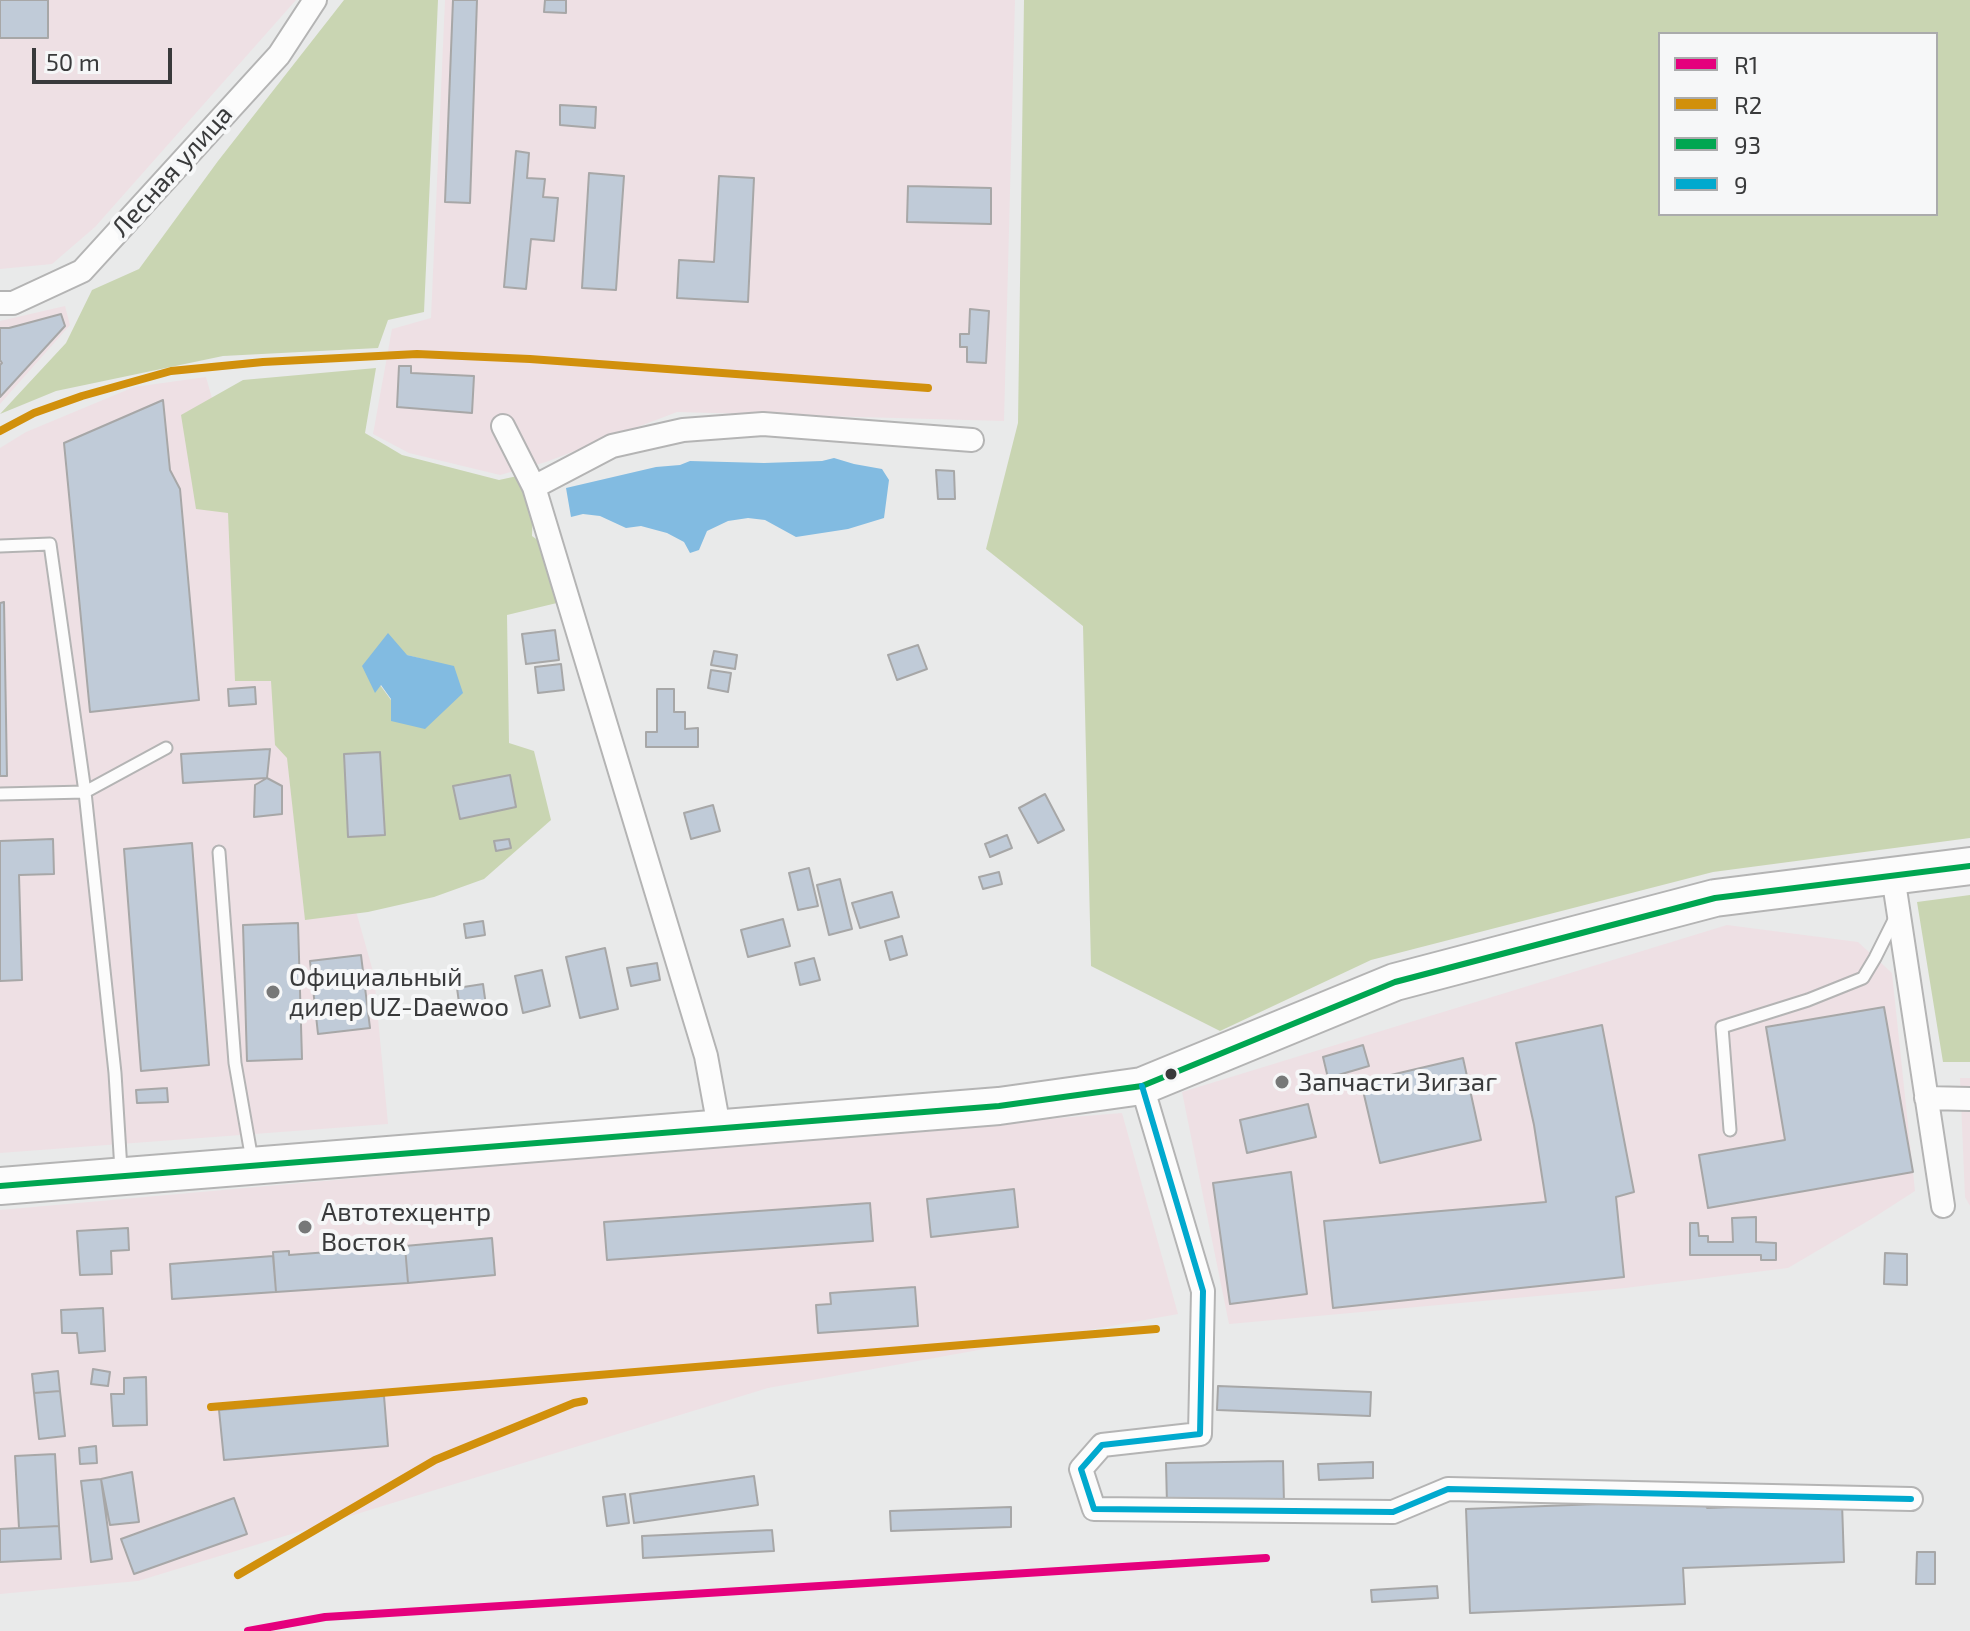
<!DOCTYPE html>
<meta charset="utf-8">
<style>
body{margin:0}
#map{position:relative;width:1970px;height:1631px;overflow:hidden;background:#e9eaea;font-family:"Exo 2",sans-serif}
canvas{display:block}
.legend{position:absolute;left:1658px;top:32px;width:280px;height:184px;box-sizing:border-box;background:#f6f7f8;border:2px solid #aaabac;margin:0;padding:10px 14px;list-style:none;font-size:24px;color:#393a3b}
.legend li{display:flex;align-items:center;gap:16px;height:40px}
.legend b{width:40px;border:2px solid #aaabac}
.scale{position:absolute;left:32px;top:48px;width:140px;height:36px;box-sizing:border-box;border:4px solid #393a3b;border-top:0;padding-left:10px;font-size:24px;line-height:28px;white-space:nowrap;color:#393a3b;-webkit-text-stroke:6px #f6f7f8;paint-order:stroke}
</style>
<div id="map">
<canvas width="1970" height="1631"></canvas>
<ul class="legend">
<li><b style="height:10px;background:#e5007d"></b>R1</li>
<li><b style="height:10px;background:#d1900c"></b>R2</li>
<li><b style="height:10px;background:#00a651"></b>93</li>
<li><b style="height:10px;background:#00a9ce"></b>9</li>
</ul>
<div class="scale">50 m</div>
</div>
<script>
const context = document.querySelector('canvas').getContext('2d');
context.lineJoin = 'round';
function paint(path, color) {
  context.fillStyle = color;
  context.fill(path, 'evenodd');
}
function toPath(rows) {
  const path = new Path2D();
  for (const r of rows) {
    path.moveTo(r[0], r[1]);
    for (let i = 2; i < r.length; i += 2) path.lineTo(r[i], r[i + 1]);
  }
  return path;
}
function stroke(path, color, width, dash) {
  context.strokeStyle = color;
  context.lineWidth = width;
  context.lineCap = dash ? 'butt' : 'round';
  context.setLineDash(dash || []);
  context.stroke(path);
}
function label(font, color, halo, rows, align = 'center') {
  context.font = font + ' "Exo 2",sans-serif';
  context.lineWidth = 8;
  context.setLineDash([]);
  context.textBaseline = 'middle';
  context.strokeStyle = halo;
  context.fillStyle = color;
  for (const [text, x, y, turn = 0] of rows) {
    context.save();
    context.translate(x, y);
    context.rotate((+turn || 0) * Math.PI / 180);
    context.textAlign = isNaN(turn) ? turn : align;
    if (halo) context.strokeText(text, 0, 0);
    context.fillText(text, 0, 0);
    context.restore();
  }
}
const industrial = toPath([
 [0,0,296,0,95,227,52,264,0,269],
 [445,0,1015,0,1004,421,677,412,546,462,500,475,409,453,373,434,392,329,431,318],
 [65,306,70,325,0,404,0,321],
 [206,377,374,975,388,1124,0,1153,0,448,26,432,134,387],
 [1727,925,1858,942,1892,973,1915,1191,1873,1218,1788,1268,1625,1288,1229,1324,1182,1092],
 [1960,1078,1970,1078,1970,1206,1965,1197],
 [1122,1113,1178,1314,768,1388,138,1581,0,1594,0,1210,747,1143]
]);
const green = toPath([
 [344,0,438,0,424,312,388,320,378,348,223,356,56,391,0,414,66,343,92,290,139,269,218,161],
 [1024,0,1970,0,1970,838,1713,872,1371,960,1220,1031,1091,966,1083,626,986,549,1018,423],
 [1660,34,1936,34,1936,214,1660,214],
 [376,368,365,433,402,455,499,480,522,475,533,504,532,536,546,546,561,602,507,615,509,743,534,751,551,820,484,879,434,897,368,912,305,920,287,758,275,745,271,681,235,681,228,513,196,509,181,415,243,380],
 [407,655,453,667,391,700,380,685],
 [1970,895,1970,1062,1943,1062,1917,902]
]);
const water = toPath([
 [834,458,854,464,882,469,889,480,884,518,848,529,796,537,765,520,748,518,728,521,707,531,699,550,690,553,684,542,667,533,641,526,626,528,600,516,583,514,571,517,566,488,656,467,680,465,690,461,764,463,822,461],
 [388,633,407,655,454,666,463,693,425,729,391,721,391,699,381,685,375,693,362,666]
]);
const building = toPath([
 [0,0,48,0,48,38,0,38,0,0],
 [453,0,477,0,470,203,445,202,453,0],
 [545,0,566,0,566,13,544,12,545,0],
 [560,105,596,107,595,128,560,125,560,105],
 [516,151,529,153,527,178,545,179,543,197,558,198,554,241,531,239,526,289,504,287,516,151],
 [589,173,624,176,616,290,582,288,589,173],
 [719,176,754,178,748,302,677,298,679,260,714,262,719,176],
 [908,186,991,188,991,224,907,222,908,186],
 [970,309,989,311,986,363,967,362,967,347,960,347,960,334,969,334,970,309],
 [61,314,65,326,0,397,0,365,2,363,0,360,0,328,9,328,61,314],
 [399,366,411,366,411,373,474,376,472,413,397,407,399,366],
 [163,400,170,470,180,489,199,700,90,712,64,443,163,400],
 [936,470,954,471,955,499,938,499,936,470],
 [4,602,7,776,0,776,0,603,4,602],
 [555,630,559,660,526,664,522,634,555,630],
 [918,645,927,669,897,680,888,655,918,645],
 [714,651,737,655,735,669,711,665,714,651],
 [561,664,564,690,538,693,535,667,561,664],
 [711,670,731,673,728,692,708,688,711,670],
 [255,687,256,704,229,706,228,689,255,687],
 [657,689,674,689,674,712,685,712,685,729,698,728,698,747,646,747,646,732,657,732,657,689],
 [270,749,267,778,183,783,181,754,270,749],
 [380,752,385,835,348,837,344,754,380,752],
 [510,775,516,807,460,819,453,786,510,775],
 [267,778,282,786,282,814,254,817,255,785,267,778],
 [1045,794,1064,830,1038,843,1019,808,1045,794],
 [713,805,720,831,691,839,684,813,713,805],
 [1007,835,1012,848,990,857,985,844,1007,835],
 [53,839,54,874,19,875,22,980,0,981,0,841,53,839],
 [509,839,511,848,496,851,494,841,509,839],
 [192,843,209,1065,141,1071,124,849,192,843],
 [809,868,818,906,798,910,789,873,809,868],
 [999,872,1002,884,983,889,979,877,999,872],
 [840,879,852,929,829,935,817,885,840,879],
 [892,892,899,917,860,928,852,903,892,892],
 [783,919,790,946,748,957,741,930,783,919],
 [483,921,485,935,466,938,464,924,483,921],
 [298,923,302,1059,247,1061,243,925,298,923],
 [902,936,907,955,890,960,885,941,902,936],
 [605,948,618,1009,580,1018,566,957,605,948],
 [361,955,370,1028,318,1034,310,961,361,955],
 [814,958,820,980,800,985,795,963,814,958],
 [657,963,660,980,631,986,627,968,657,963],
 [542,970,550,1006,523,1013,515,976,542,970],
 [483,984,487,1013,461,1017,457,988,483,984],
 [1884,1007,1913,1172,1708,1208,1699,1155,1785,1140,1766,1027,1884,1007],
 [1602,1025,1634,1192,1616,1197,1624,1277,1333,1308,1324,1221,1546,1202,1534,1125,1516,1043,1602,1025],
 [1363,1045,1369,1066,1328,1078,1323,1057,1363,1045],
 [1463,1058,1481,1140,1380,1163,1361,1082,1463,1058],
 [167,1088,168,1102,137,1103,136,1090,167,1088],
 [1308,1104,1316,1137,1247,1153,1240,1120,1308,1104],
 [1291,1172,1307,1294,1230,1304,1213,1183,1291,1172],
 [1014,1189,1018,1227,931,1237,927,1199,1014,1189],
 [870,1203,873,1241,607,1260,604,1222,870,1203],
 [1756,1217,1756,1242,1776,1243,1776,1260,1761,1260,1761,1255,1690,1255,1690,1223,1698,1223,1699,1236,1708,1236,1708,1242,1733,1242,1732,1218,1756,1217],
 [128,1228,129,1250,111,1251,112,1274,80,1275,77,1231,128,1228],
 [492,1238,495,1275,408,1283,405,1246,492,1238],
 [372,1244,373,1250,405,1246,408,1283,276,1292,273,1252,289,1251,289,1255,355,1250,355,1245,372,1244],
 [1885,1253,1907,1254,1907,1285,1884,1284,1885,1253],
 [273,1256,276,1292,172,1299,170,1264,273,1256],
 [915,1287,918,1326,818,1333,816,1305,831,1304,830,1293,915,1287],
 [103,1308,105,1351,79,1353,77,1333,62,1333,61,1310,103,1308],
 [93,1369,110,1372,108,1386,91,1384,93,1369],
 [58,1371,60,1391,34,1393,32,1374,58,1371],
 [146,1377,147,1425,113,1426,111,1394,124,1394,124,1378,146,1377],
 [1218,1386,1371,1392,1370,1416,1217,1410,1218,1386],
 [60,1391,65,1436,39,1439,34,1393,60,1391],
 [384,1396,388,1446,224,1460,219,1410,384,1396],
 [96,1446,97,1463,80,1464,79,1448,96,1446],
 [55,1454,59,1526,19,1528,15,1456,55,1454],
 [1283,1461,1284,1503,1167,1505,1166,1463,1283,1461],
 [1373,1462,1373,1478,1319,1480,1318,1464,1373,1462],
 [132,1472,139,1522,110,1525,101,1479,132,1472],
 [754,1476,758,1505,634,1523,630,1494,754,1476],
 [101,1479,112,1559,91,1562,81,1481,101,1479],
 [625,1494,629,1523,607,1526,603,1497,625,1494],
 [234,1498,247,1534,134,1574,121,1539,234,1498],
 [1704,1500,1707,1508,1842,1503,1844,1562,1683,1568,1685,1604,1470,1613,1466,1509,1704,1500],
 [1011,1507,1011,1527,891,1531,890,1511,1011,1507],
 [59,1526,61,1559,0,1562,0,1529,59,1526],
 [772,1530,774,1551,643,1558,642,1536,772,1530],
 [1917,1552,1935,1552,1935,1584,1916,1584,1917,1552],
 [1437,1586,1438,1598,1372,1602,1371,1590,1437,1586]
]);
const lane = toPath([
 [0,546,50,544,85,792,0,794],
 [219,852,235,1063,252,1160],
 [1730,1130,1722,1027,1808,1000,1863,978,1875,958,1896,916],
 [121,1170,115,1073,85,792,166,748]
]);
const street = toPath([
 [0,303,13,303,82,271,279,55,315,0],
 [503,426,534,487,706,1056,719,1127],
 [534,487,612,446,683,430,763,424,972,440],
 [1893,876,1943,1206],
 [1142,1086,1203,1291,1200,1434,1102,1445,1081,1469,1094,1509,1393,1512,1448,1489,1911,1499],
 [1926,1098,1970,1099]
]);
const primary = toPath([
 [0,1186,999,1106,1142,1086,1395,982,1715,898,1970,866]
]);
const bus1 = toPath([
 [0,1186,999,1106,1142,1086,1395,982,1715,898,1970,866]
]);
const bus2 = toPath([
 [1142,1086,1203,1291,1200,1434,1102,1445,1081,1469,1094,1509,1393,1512,1448,1489,1911,1499]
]);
const rail1 = toPath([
 [248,1631,325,1617,1266,1558]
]);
const rail2 = toPath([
 [0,431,34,413,82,396,171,371,263,362,417,354,530,359,928,388],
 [211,1407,1156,1329],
 [238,1575,435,1460,574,1403,584,1401]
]);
const markers = [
 [273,992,8,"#777878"],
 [1171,1074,7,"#393a3b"],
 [1282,1082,8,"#777878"],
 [305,1227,8,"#777878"]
];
const streetNames = [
 ["Лесная улица",172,171,-48]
];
const poiNames = [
 ["Официальный",289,977],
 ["дилер UZ-Daewoo",289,1007],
 ["Запчасти Зигзаг",1298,1082],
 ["Автотехцентр",321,1212],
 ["Восток",321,1242]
];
paint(industrial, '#eee0e4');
paint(green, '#c9d5b2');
paint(water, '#82bbe1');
paint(building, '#c0cbd8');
stroke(building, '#a7a7a7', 2);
stroke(lane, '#b4b4b4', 15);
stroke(street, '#b4b4b4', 26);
stroke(primary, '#b4b4b4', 40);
stroke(lane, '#fcfcfc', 11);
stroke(street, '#fcfcfc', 22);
stroke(primary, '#fcfcfc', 36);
stroke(bus1, '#00a651', 6);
stroke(bus2, '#00a9ce', 6);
stroke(rail1, '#e5007d', 8);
stroke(rail2, '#d1900c', 8);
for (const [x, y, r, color] of markers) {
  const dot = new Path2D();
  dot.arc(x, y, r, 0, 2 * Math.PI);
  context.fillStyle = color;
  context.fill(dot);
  stroke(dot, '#f6f7f8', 3);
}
label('26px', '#393a3b', '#f6f7f8', streetNames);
label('26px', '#393a3b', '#f6f7f8', poiNames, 'left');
</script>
